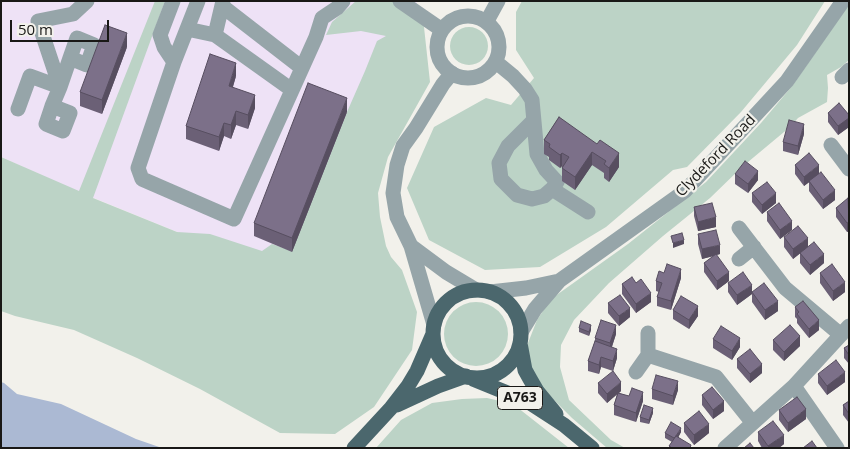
<!DOCTYPE html>
<style>
body{margin:0}
#map{position:relative;width:850px;height:449px;overflow:hidden;background:#f2f1eb;font-family:"Open Sans",sans-serif}
canvas{display:block}
.frame{position:absolute;inset:0;border:2px solid #191816;pointer-events:none}
.scale{position:absolute;left:10px;top:20px;width:99px;height:22px;box-sizing:border-box;border:2px solid #191816;border-top:0;padding-left:6px;font-size:15px;line-height:18px;white-space:nowrap;color:#191816;-webkit-text-stroke:4px #f2f1eb;paint-order:stroke}
</style>
<div id="map">
<canvas width="850" height="449"></canvas>
<div class="frame"></div>
<div class="scale">50 m</div>
</div>
<script>
const context = document.querySelector('canvas').getContext('2d');
context.lineJoin = 'round';
function paint(path, color) {
  context.fillStyle = color;
  context.fill(path, 'evenodd');
}
function toPath(rows) {
  const path = new Path2D();
  for (const r of rows) {
    if (r.length === 3) {
      path.moveTo(r[0] + r[2], r[1]);
      path.arc(r[0], r[1], r[2], 0, 2 * Math.PI);
      continue;
    }
    path.moveTo(r[0], r[1]);
    for (let i = 2; i < r.length; i += 2) path.lineTo(r[i], r[i + 1]);
  }
  return path;
}
function stroke(path, color, width, dash) {
  context.strokeStyle = color;
  context.lineWidth = width;
  context.lineCap = dash ? 'butt' : 'round';
  context.setLineDash(dash || []);
  context.stroke(path);
}
function label(font, color, halo, rows, align = 'center') {
  context.font = font + ' "Open Sans",sans-serif';
  context.lineWidth = 4.5;
  context.setLineDash([]);
  context.textBaseline = 'middle';
  context.strokeStyle = halo;
  context.fillStyle = color;
  for (const [text, x, y, turn = 0] of rows) {
    context.save();
    context.translate(x, y);
    context.rotate((+turn || 0) * Math.PI / 180);
    context.textAlign = isNaN(turn) ? turn : align;
    if (halo) context.strokeText(text, 0, 0);
    context.fillText(text, 0, 0);
    context.restore();
  }
}
const industrial = toPath([
 [3,1,417,1,413,36,285,276,79,192,1,157,1,6]
]);
const green = toPath([
 [155,1,165,1,93,198,177,232,210,234,262,251,272,244,292,251,347,112,365,71,377,41,386,36,361,31,326,35,332,22,356,1,400,1,423,18,430,82,388,157,378,193,380,217,386,246,391,257,402,270,417,312,412,350,374,407,335,434,280,433,200,389,137,358,74,330,15,316,1,311,1,157,79,191],
 [522,1,825,1,797,45,741,112,687,167,673,170,606,227,540,267,485,270,429,240,407,188,434,127,486,98,511,105,534,78,516,50,516,12],
 [849,4,849,60,841,67,827,75,828,88,827,102,798,118,790,127,742,167,710,198,663,236,609,283,574,320,561,345,560,367,569,400,611,440,625,448,607,448,572,418,541,387,528,365,528,343,537,320,551,299,628,244,706,182,761,123,793,85],
 [469,46,19],
 [476,334,32],
 [487,398,513,404,569,448,376,448,401,420,432,403,462,399]
]);
const water = toPath([
 [1,382,4,383,17,394,61,404,136,439,162,448,1,448]
]);
const minor = toPath([
 [173,1,160,35,164,47,174,62],
 [198,1,174,62,138,168,142,179,234,219,316,37,322,18,337,8,343,1],
 [223,1,215,35,292,90],
 [400,1,442,30],
 [222,6,302,68],
 [468,47,31],
 [487,21,498,1],
 [187,29,215,35],
 [496,62,513,76,525,89,532,100,537,154,546,170,557,182,552,189,544,196,532,199,517,195,501,179,499,163,508,146,533,121],
 [842,77,849,70],
 [60,87,38,21,73,14,87,1],
 [52,106,70,113,63,131,46,124,52,106,60,87,70,58,77,38,94,45,87,65,70,58],
 [18,109,30,76,60,87],
 [831,145,849,169],
 [552,189,588,212],
 [739,228,785,288,841,335],
 [411,246,446,272,476,290],
 [739,259,754,247],
 [490,292,526,288,559,281],
 [434,325,411,246,397,217,393,193,397,165,403,146,416,128,443,84,452,73],
 [521,332,535,309,559,281,685,191,787,81,843,1],
 [648,355,716,377,752,422],
 [636,372,648,355,648,333],
 [794,386,837,448],
 [725,448,794,386,849,326]
]);
const major = toPath([
 [477,334,44],
 [520,343,525,370,530,379,537,391,556,414],
 [473,379,527,401,564,425,592,448],
 [397,405,438,386,466,376],
 [354,448,391,408,408,386,417,371,433,334]
]);
const wall = toPath([
 [127,47,102,114,80,106,80,92],
 [236,76,233,87,255,108,248,129,236,125,231,139,224,136,219,151,186,139,186,126],
 [347,112,292,252,254,236,254,223],
 [828,113,849,115,849,127,838,135,828,122],
 [559,117,619,167,609,182,604,178,604,173,592,165,575,190,562,181,562,166,560,168,549,160,549,157,544,154,544,140],
 [804,134,798,155,783,151,783,142],
 [795,165,819,175,835,200,823,209,809,191,809,182,804,186,795,174],
 [735,174,758,180,748,193,735,184],
 [752,193,776,203,762,214,752,202],
 [849,198,849,231,847,232,836,217,836,208],
 [694,207,716,227,698,231,694,216],
 [767,212,792,230,780,239,767,221],
 [698,234,720,254,716,255,729,281,717,290,704,272,704,263,714,256,702,259,698,244],
 [784,237,808,247,793,259,784,247],
 [800,253,824,263,810,275,800,263],
 [820,273,845,292,833,301,820,283],
 [681,278,671,310,657,306,657,297,659,292,656,291,656,281],
 [636,283,651,302,636,313,622,294,622,284],
 [728,283,752,294,737,305,728,292],
 [752,292,778,311,765,320,752,302],
 [608,303,630,317,619,326,608,313],
 [795,307,819,330,809,338,797,323,797,319,795,317],
 [673,310,698,316,689,329,673,319],
 [579,328,591,330,589,336,579,332],
 [616,334,612,347,617,358,613,371,601,367,599,374,588,371,588,361,595,341,595,338],
 [713,339,740,347,732,360,713,348],
 [773,340,800,346,784,361,773,350],
 [849,345,849,364,844,358,844,348],
 [737,359,762,373,750,383,737,368],
 [818,374,845,382,827,395,818,383],
 [598,383,621,391,619,393,643,401,636,422,614,415,614,405,617,394,607,403,598,393],
 [652,389,678,390,673,405,652,399],
 [702,395,724,411,713,419,702,405],
 [849,401,849,423,843,415,843,405],
 [779,410,806,419,788,432,779,420],
 [653,413,649,424,640,422,640,417],
 [684,423,709,433,694,445,684,432],
 [681,432,678,437,691,448,669,448,669,446,672,442,665,438,665,433],
 [758,432,784,444,779,448,762,448,758,441]
]);
const shadedWall = toPath([
 [127,33,127,47,102,114,102,100],
 [236,63,236,76,229,99,229,86],
 [255,95,255,108,248,129,248,115],
 [347,98,347,112,292,252,292,238],
 [236,111,236,125,231,139,231,125],
 [849,118,849,127,838,135,838,126],
 [224,123,224,136,219,151,219,137],
 [804,124,804,134,798,155,798,146],
 [592,152,592,165,575,190,575,177],
 [562,153,562,166,560,168,560,155],
 [619,153,619,167,609,182,609,168],
 [819,165,819,175,804,186,804,177],
 [758,171,758,180,748,193,748,184],
 [835,190,835,200,823,209,823,200],
 [776,193,776,203,762,214,762,205],
 [716,217,716,227,698,231,698,222],
 [792,221,792,230,780,239,780,230],
 [849,222,849,231,847,232,847,223],
 [808,238,808,247,793,259,793,249],
 [684,240,684,244,673,248,673,243],
 [720,245,720,254,702,259,702,249],
 [824,254,824,263,810,275,810,265],
 [681,269,681,278,671,310,671,301],
 [729,272,729,281,717,290,717,281],
 [845,282,845,292,833,301,833,291],
 [752,285,752,294,737,305,737,295],
 [651,293,651,302,636,313,636,304],
 [778,301,778,311,765,320,765,310],
 [698,306,698,316,689,329,689,320],
 [630,308,630,317,619,326,619,316],
 [819,320,819,330,809,338,809,329],
 [591,325,591,330,589,336,589,332],
 [616,325,616,334,610,352,610,343],
 [800,336,800,346,784,361,784,352],
 [740,338,740,347,732,360,732,351],
 [617,349,617,358,613,371,613,361],
 [601,357,601,367,599,374,599,365],
 [762,364,762,373,750,383,750,374],
 [845,372,845,382,827,395,827,386],
 [678,381,678,390,673,405,673,396],
 [621,382,621,391,607,403,607,394],
 [643,392,643,401,636,422,636,413],
 [724,401,724,411,713,419,713,410],
 [653,408,653,413,649,424,649,420],
 [806,409,806,419,788,432,788,423],
 [709,424,709,433,694,445,694,435],
 [681,428,681,432,675,444,675,439],
 [784,435,784,444,779,448,768,448,768,446]
]);
const building = toPath([
 [105,25,127,33,102,100,80,92,105,25],
 [210,54,236,63,229,86,255,95,248,115,236,111,231,125,224,123,219,137,186,126,210,54],
 [308,83,347,98,292,238,254,223,308,83],
 [839,103,849,115,849,118,838,126,828,113,839,103],
 [559,117,597,144,600,140,619,153,609,168,604,164,606,161,592,152,575,177,562,168,569,157,562,153,560,155,549,147,550,144,544,140,559,117],
 [789,120,804,124,798,146,783,142,789,120],
 [809,153,819,165,804,177,795,165,809,153],
 [745,161,758,171,748,184,735,174,745,161],
 [821,172,835,190,823,200,809,181,821,172],
 [767,182,776,193,762,205,752,193,767,182],
 [848,198,849,222,847,223,836,208,848,198],
 [712,203,716,217,698,222,694,207,712,203],
 [779,203,792,221,780,230,767,212,779,203],
 [798,226,808,238,793,249,784,237,798,226],
 [716,230,720,245,702,249,698,234,716,230],
 [682,233,684,240,673,243,671,236,682,233],
 [814,242,824,254,810,265,800,253,814,242],
 [716,254,729,272,717,281,704,263,716,254],
 [667,264,681,269,671,301,657,297,662,283,656,281,659,271,664,273,667,264],
 [832,264,845,282,833,291,820,273,832,264],
 [743,272,752,285,737,295,728,283,743,272],
 [632,277,636,283,641,279,651,293,636,304,622,284,632,277],
 [764,283,778,301,765,310,752,292,764,283],
 [620,295,630,308,619,316,608,303,620,295],
 [681,296,698,306,689,320,673,310,681,296],
 [803,301,819,320,809,329,797,314,799,312,795,307,803,301],
 [601,320,616,325,610,343,595,338,601,320],
 [581,321,591,325,589,332,579,328,581,321],
 [790,325,800,336,784,352,773,340,790,325],
 [721,326,740,338,732,351,713,339,721,326],
 [595,341,617,349,613,361,601,357,599,365,588,361,595,341],
 [849,345,849,355,844,348,849,345],
 [750,349,762,364,750,374,737,359,750,349],
 [836,360,845,372,827,386,818,374,836,360],
 [613,371,621,382,607,394,598,383,613,371],
 [656,375,678,381,673,396,652,389,656,375],
 [712,387,724,401,713,410,702,395,712,387],
 [632,388,643,392,636,413,614,405,618,393,629,396,632,388],
 [797,397,806,409,788,423,779,410,797,397],
 [849,401,849,414,843,405,849,401],
 [644,405,653,408,649,420,640,417,644,405],
 [699,411,709,424,694,435,684,423,699,411],
 [773,421,784,435,768,446,758,432,773,421],
 [671,422,681,428,676,436,674,438,665,433,671,422],
 [676,436,691,445,690,448,672,448,669,446,676,436],
 [812,441,817,448,803,448,812,441],
 [750,443,754,448,744,448,750,443]
]);
const shields = [
 [520,398,45]
];
const shieldNames = [
 ["A763",520,398]
];
const streetNames = [
 ["Clydeford Road",716,156,-46]
];
paint(industrial, '#eee2f6');
paint(green, '#bcd3c6');
paint(water, '#abb9d3');
stroke(minor, '#96a5a9', 15);
stroke(major, '#4b676d', 15);
paint(wall, '#6b6076');
paint(shadedWall, '#574e60');
paint(building, '#7c7089');
stroke(building, '#574e60', 1);
for (const [x, y, w] of shields) {
  const box = new Path2D();
  box.roundRect(x - w / 2, y - 11.5, w, 23, 4);
  context.fillStyle = '#f2f1eb';
  context.fill(box);
  stroke(box, '#191816', 1);
}
label('bold 14px', '#191816', null, shieldNames);
label('15px', '#191816', '#f2f1eb', streetNames);
</script>
